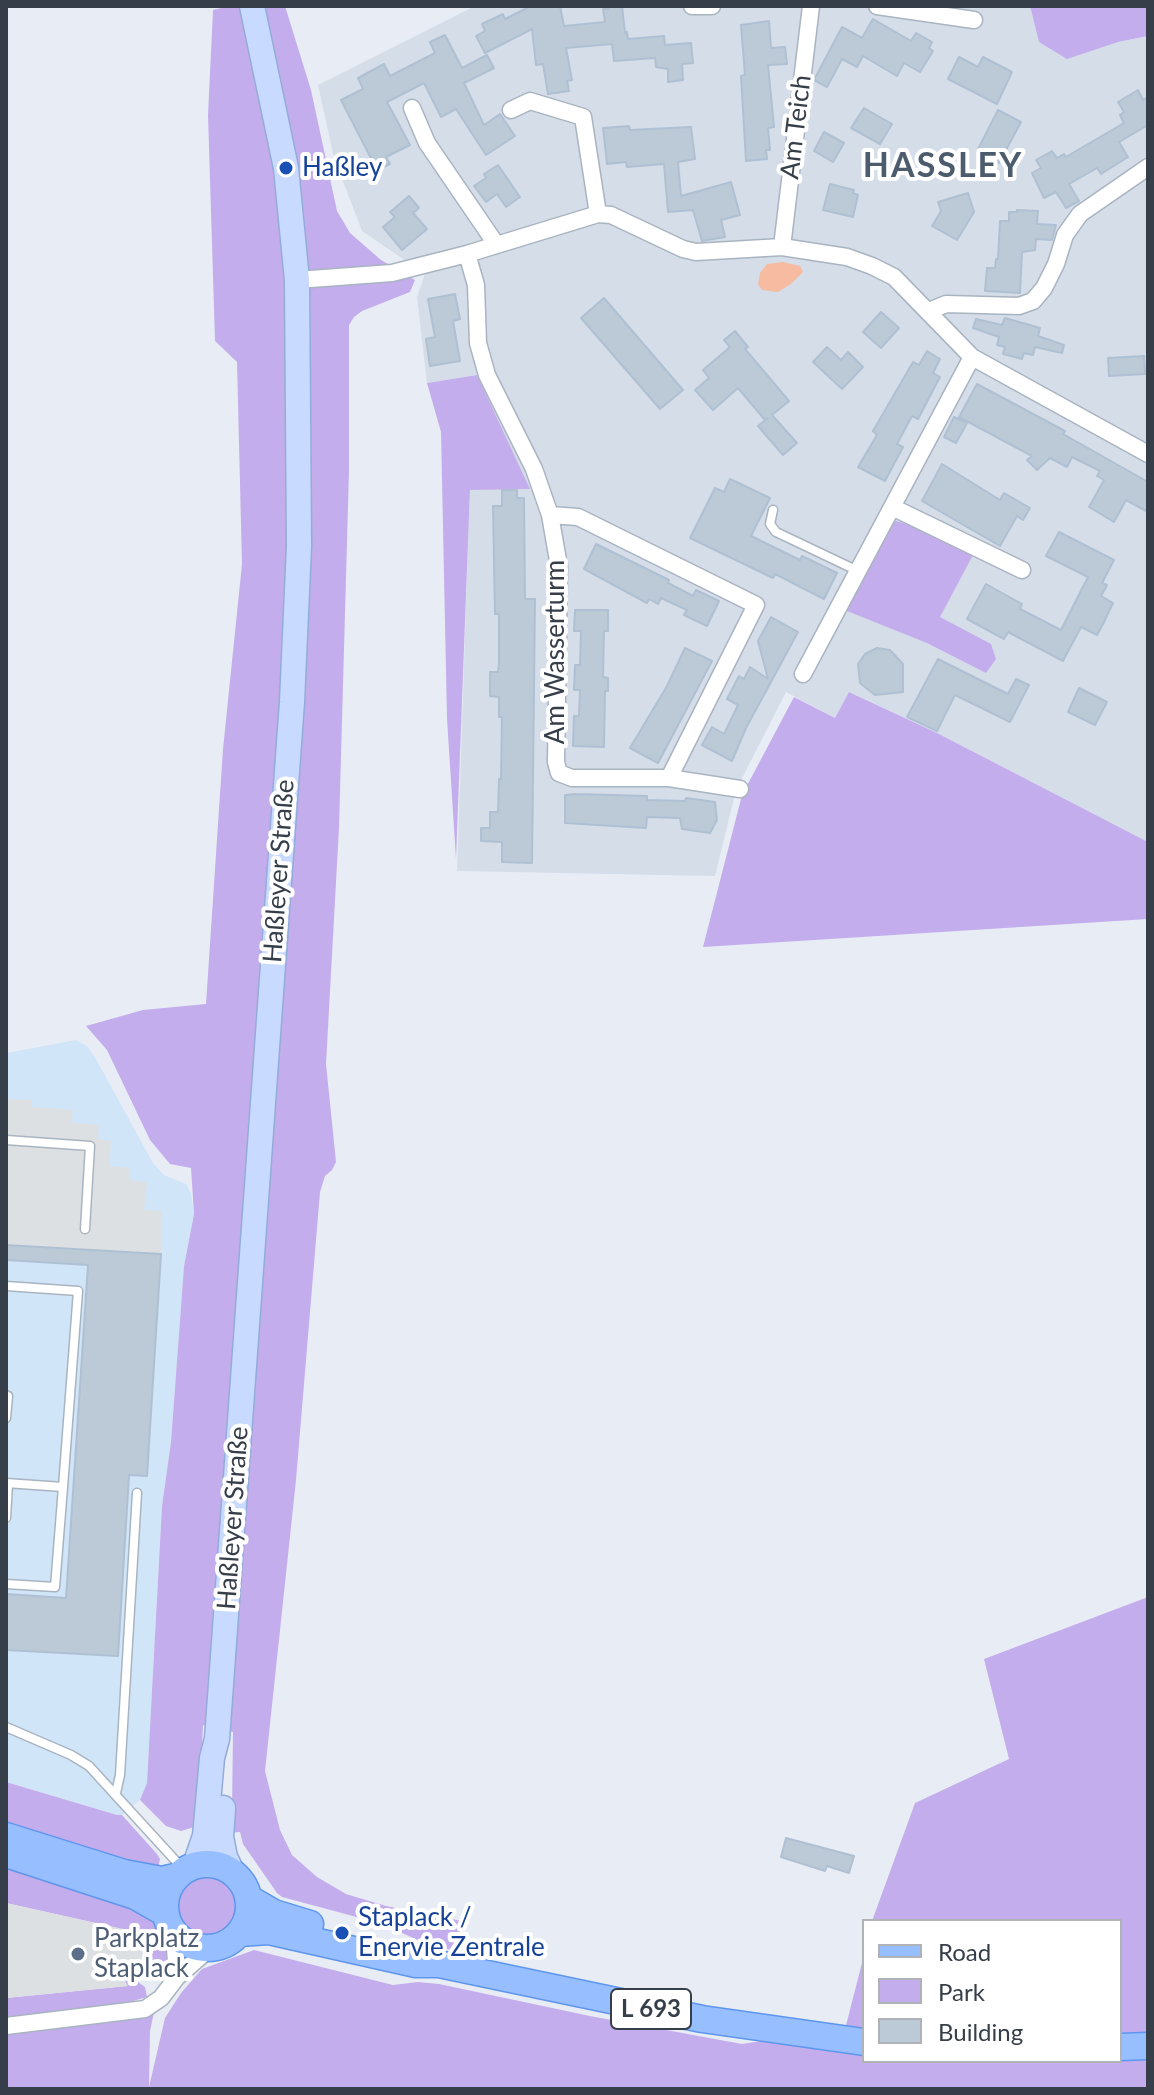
<!DOCTYPE html>
<meta charset="utf-8">
<style>
body{margin:0}
#map{position:relative;width:1154px;height:2095px;overflow:hidden;background:#e8edf5;font-family:Lato,sans-serif}
canvas{display:block}
.frame{position:absolute;inset:0;border:8px solid #363f49;pointer-events:none}
.legend{position:absolute;left:862px;top:1919px;width:260px;height:144px;box-sizing:border-box;background:#fff;border:2px solid #afb2b6;margin:0;padding:10px 14px;list-style:none;font-size:24px;color:#363f49}
.legend li{display:flex;align-items:center;gap:16px;height:40px}
.legend b{width:40px;border:2px solid #afb2b6}
</style>
<div id="map">
<canvas width="1154" height="2095"></canvas>
<div class="frame"></div>
<ul class="legend">
<li><b style="height:10px;background:#97beff"></b>Road</li>
<li><b style="height:22px;background:#c4adec"></b>Park</li>
<li><b style="height:22px;background:#bccad8"></b>Building</li>
</ul>
</div>
<script>
const context = document.querySelector('canvas').getContext('2d');
context.lineJoin = 'round';
function paint(path, color) {
  context.fillStyle = color;
  context.fill(path, 'evenodd');
}
function toPath(rows) {
  const path = new Path2D();
  for (const r of rows) {
    if (r.length === 3) {
      path.moveTo(r[0] + r[2], r[1]);
      path.arc(r[0], r[1], r[2], 0, 2 * Math.PI);
      continue;
    }
    path.moveTo(r[0], r[1]);
    for (let i = 2; i < r.length; i += 2) path.lineTo(r[i], r[i + 1]);
  }
  return path;
}
function stroke(path, color, width, dash) {
  context.strokeStyle = color;
  context.lineWidth = width;
  context.lineCap = dash ? 'butt' : 'round';
  context.setLineDash(dash || []);
  context.stroke(path);
}
function label(font, color, halo, rows, align = 'center') {
  context.font = font + ' Lato,sans-serif';
  context.lineWidth = 8;
  context.setLineDash([]);
  context.textBaseline = 'middle';
  context.strokeStyle = halo;
  context.fillStyle = color;
  for (const [text, x, y, turn = 0] of rows) {
    context.save();
    context.translate(x, y);
    context.rotate((+turn || 0) * Math.PI / 180);
    context.textAlign = isNaN(turn) ? turn : align;
    if (halo) context.strokeText(text, 0, 0);
    context.fillText(text, 0, 0);
    context.restore();
  }
}
const residential = toPath([
 [475,6,1030,6,1039,42,1118,42,1148,36,1148,842,937,733,850,692,835,718,786,692,736,790,715,876,457,871,470,489,529,489,477,375,427,383,417,297,425,274,362,231,334,158,318,85]
]);
const commercial = toPath([
 [76,1040,87,1046,96,1059,153,1163,164,1175,186,1184,191,1193,194,1214,184,1266,171,1442,162,1506,147,1784,140,1800,122,1815,117,1815,6,1782,6,1053]
]);
const green = toPath([
 [230,6,285,6,311,90,337,211,350,233,381,260,415,280,410,292,362,311,354,317,349,325,349,470,339,828,326,1064,336,1162,332,1170,325,1176,320,1192,296,1480,265,1771,280,1830,292,1855,317,1877,346,1894,386,1906,462,1921,458,1944,455,1951,427,1944,379,1923,282,1897,277,1893,243,1844,240,1832,227,1833,232,1812,233,1732,203,1725,199,1810,201,1825,181,1831,166,1826,140,1800,147,1783,162,1506,171,1442,184,1266,194,1214,191,1168,170,1164,150,1140,107,1050,86,1026,143,1010,206,1004,223,749,242,564,237,362,215,341,208,115,213,10],
 [1030,6,1148,6,1148,36,1118,42,1067,59,1039,42],
 [477,375,530,489,470,490,456,859,447,719,441,432,427,383],
 [896,521,910,525,973,555,940,617,991,644,996,659,986,673,927,643,842,609,888,525],
 [849,692,937,733,1148,842,1148,919,703,947,742,795,794,697,835,718],
 [1148,1597,1148,2089,6,2089,6,1998,127,1986,121,1973,127,1974,145,1987,147,1997,81,2016,156,2003,150,2031,149,2087,165,2018,181,1993,202,1969,254,1950,393,1985,418,1982,439,1984,590,2016,742,2044,768,2040,842,2041,864,1955,864,2061,1120,2061,1120,1921,872,1921,915,1803,1009,1759,984,1659],
 [6,1782,117,1815,122,1815,157,1854,160,1859,158,1868,155,1870,6,1824],
 [6,1865,110,1897,157,1921,168,1944,170,1956,167,1961,159,1964,146,1959,153,1949,125,1943,122,1929,6,1903],
 [206,1905,31]
]);
const parking = toPath([
 [6,1099,32,1100,32,1107,73,1110,72,1123,99,1125,98,1139,111,1141,109,1166,129,1168,129,1180,147,1182,144,1210,162,1211,161,1254,6,1245],
 [6,1903,123,1929,125,1942,133,1934,154,1949,138,1966,127,1974,121,1974,128,1986,6,1998]
]);
const water = toPath([
 [783,262,800,266,803,272,791,284,778,292,762,290,758,284,760,273,767,264]
]);
const building = toPath([
 [531,6,560,6,564,26,605,22,603,9,608,9,607,6,622,6,625,33,627,32,628,39,664,36,665,45,691,43,693,63,682,64,683,80,668,82,668,69,656,67,655,58,614,61,612,44,566,48,572,80,567,81,569,91,548,94,543,64,536,65,532,29,485,53,476,36,485,31,482,24,503,14,505,19,531,6],
 [873,19,911,41,916,33,932,42,929,48,933,51,920,72,904,63,897,76,863,56,857,67,842,59,827,87,814,80,842,27,862,38,873,19],
 [769,21,771,48,785,47,787,64,768,65,774,127,768,128,770,150,766,150,767,159,746,161,741,76,745,75,741,25,769,21],
 [445,35,462,68,487,55,494,68,464,83,484,125,500,114,515,136,486,155,456,109,441,117,424,83,387,102,410,145,386,157,390,164,377,170,341,100,363,89,358,78,384,64,390,76,435,53,430,42,445,35],
 [959,57,978,67,983,57,1012,72,997,104,948,79,959,57],
 [1138,90,1143,100,1148,97,1148,125,1119,142,1128,157,1101,174,1097,168,1069,184,1079,201,1066,208,1056,192,1044,198,1032,173,1041,168,1036,160,1052,151,1057,158,1064,154,1066,157,1124,123,1120,115,1124,112,1118,102,1138,90],
 [864,108,892,124,880,144,851,128,864,108],
 [998,110,1021,122,999,163,977,151,998,110],
 [629,126,630,130,691,127,695,159,678,162,681,196,731,182,740,215,721,220,725,237,702,241,693,210,668,212,664,164,627,167,626,162,607,164,603,128,629,126],
 [824,132,844,143,833,162,814,151,824,132],
 [498,165,520,197,506,207,497,194,486,202,474,186,486,178,484,174,498,165],
 [830,184,854,190,853,193,858,195,853,217,823,210,830,184],
 [968,193,974,212,957,240,932,226,941,211,938,202,968,193],
 [409,196,419,208,413,213,427,229,402,250,383,227,395,217,390,212,409,196],
 [1017,210,1038,211,1037,224,1056,225,1052,240,1036,239,1035,250,1022,252,1020,293,985,291,987,268,995,268,996,259,998,259,1000,221,1009,221,1009,212,1017,212,1017,210],
 [455,294,460,319,453,321,460,361,430,366,426,339,435,337,428,299,455,294],
 [604,298,683,390,660,409,581,318,604,298],
 [881,312,899,328,881,348,863,332,881,312],
 [1005,318,1040,328,1038,336,1064,345,1062,353,1035,347,1033,355,1024,353,1022,359,1003,354,1005,347,997,345,999,337,973,328,976,319,1002,325,1005,318],
 [735,331,748,347,745,349,789,401,772,415,797,443,783,455,758,426,768,418,765,420,738,388,713,410,695,390,709,378,703,370,730,347,724,340,735,331],
 [827,347,841,360,848,352,863,367,842,389,813,362,827,347],
 [927,351,940,359,933,373,940,377,918,419,912,416,897,444,903,447,885,481,858,467,877,435,873,431,913,362,919,365,927,351],
 [1144,356,1145,374,1109,376,1108,358,1144,356],
 [977,384,1065,431,1063,434,1148,482,1148,512,1126,500,1114,522,1089,507,1104,480,1097,476,1100,471,1072,457,1067,467,1050,458,1037,470,1027,460,1032,456,959,417,977,384],
 [954,417,967,423,956,443,944,437,954,417],
 [942,464,1000,500,1004,493,1030,508,1023,520,1017,516,1000,546,922,501,942,464],
 [730,479,770,498,751,536,800,560,802,556,837,573,824,599,775,574,773,578,690,538,715,488,724,492,730,479],
 [502,490,517,490,517,498,524,498,525,599,535,599,532,863,502,862,502,842,481,841,481,828,490,828,490,812,498,812,499,779,501,779,502,717,499,717,499,697,490,696,490,672,498,672,499,663,499,614,495,614,493,506,502,506,502,490],
 [1059,532,1114,560,1102,583,1107,585,1101,596,1113,603,1103,624,1097,635,1081,627,1063,661,1008,632,1004,639,967,619,986,584,1022,604,1020,609,1061,630,1088,577,1046,556,1059,532],
 [596,544,669,580,668,583,693,596,696,590,719,601,707,626,684,615,687,610,661,598,658,604,649,599,647,603,584,569,596,544],
 [575,610,608,610,608,631,604,631,603,677,608,678,608,691,605,691,604,747,573,746,574,716,579,716,580,690,574,690,575,665,580,665,581,631,574,631,575,610],
 [771,617,798,632,746,728,732,761,702,745,712,727,724,734,738,705,727,699,739,676,744,679,750,667,768,679,758,641,771,617],
 [685,648,712,661,658,763,630,748,667,686,685,648],
 [877,648,890,650,903,664,903,692,875,695,860,683,858,664,865,654,877,648],
 [938,659,1008,694,1016,679,1029,685,1010,722,955,695,937,731,907,717,938,659],
 [1079,688,1107,702,1095,725,1068,712,1079,688],
 [576,794,647,796,647,800,685,801,686,798,715,802,717,820,710,833,682,829,680,818,647,817,646,828,565,823,565,795,576,794],
 [6,1245,161,1254,147,1476,129,1475,118,1656,6,1650,6,1594,66,1598,88,1265,6,1260,6,1245],
 [786,1838,854,1856,849,1873,827,1866,825,1871,781,1857,786,1838]
]);
const lane = toPath([
 [773,510,770,524,776,532,856,570],
 [6,1140,90,1146,85,1229],
 [6,1286,78,1291,63,1487,6,1483],
 [6,1395,8,1396,6,1418],
 [6,1518,8,1484],
 [6,1584,55,1587,63,1487],
 [6,1727,71,1755,89,1766,184,1870],
 [116,1793,120,1775,137,1493]
]);
const street = toPath([
 [692,6,712,6],
 [877,6,974,20],
 [412,108,427,143,496,244],
 [511,110,530,101,583,117,598,214],
 [782,247,811,6],
 [467,254,476,285,478,343,487,375,534,469,550,515,559,566,556,762,559,773,572,778,669,778,756,605,578,517,550,515],
 [297,280,392,273,467,254,598,214,611,215,683,249,696,252,782,247,847,257,872,266,894,277,972,357,1148,454],
 [929,311,946,304,1019,306,1033,301,1044,288,1056,264,1065,235,1080,214,1148,167],
 [892,507,1022,570],
 [803,674,972,357],
 [669,778,740,789],
 [174,1933,177,1977],
 [6,2026,145,2009,161,1998,177,1977,210,1948]
]);
const secondary = toPath([
 [223,1808,221,1837,225,1857,232,1872],
 [195,1865,205,1836,212,1758,217,1739,292,702,299,546,297,280,286,168,252,6]
]);
const primary = toPath([
 [6,1836,124,1873,162,1880,175,1877],
 [6,1854,135,1896,165,1913],
 [207,1906,42],
 [248,1898,274,1913,310,1924],
 [239,1933,269,1931,416,1964,439,1964,702,2019,864,2042],
 [1120,2047,1148,2046]
]);
const markers = [
 [286,168,8,"#1a4fb4"],
 [342,1933,8,"#1a4fb4"],
 [78,1954,8,"#5c6f8a"]
];
const shields = [
 [651,2009,80]
];
const shieldNames = [
 ["L 693",651,2009]
];
const streetNames = [
 ["Am Teich",796,127,-83],
 ["Am Wasserturm",556,652,-90],
 ["Haßleyer Straße",279,871,-86],
 ["Haßleyer Straße",233,1518,-86]
];
const transitNames = [
 ["Haßley",302,168],
 ["Staplack /",358,1918],
 ["Enervie Zentrale",358,1948]
];
const serviceNames = [
 ["Parkplatz",94,1939],
 ["Staplack",94,1969]
];
const districtNames = [
 ["HASSLEY",943,166]
];
paint(residential, '#d5dde9');
paint(commercial, '#d1e5f8');
paint(green, '#c4adec');
paint(parking, '#dde0e3');
paint(water, '#f6bba0');
paint(building, '#bccad8');
stroke(building, '#afc0d3', 2);
stroke(lane, '#a9b4c1', 11);
stroke(street, '#a9b4c1', 19);
stroke(secondary, '#94acd9', 27);
stroke(primary, '#5e96ed', 29);
stroke(lane, '#fff', 8);
stroke(street, '#fff', 16);
stroke(secondary, '#c8daff', 24);
stroke(primary, '#97beff', 26);
for (const [x, y, r, color] of markers) {
  const dot = new Path2D();
  dot.arc(x, y, r, 0, 2 * Math.PI);
  context.fillStyle = color;
  context.fill(dot);
  stroke(dot, '#fff', 3);
}
for (const [x, y, w] of shields) {
  const box = new Path2D();
  box.roundRect(x - w / 2, y - 20, w, 40, 6);
  context.fillStyle = '#fff';
  context.fill(box);
  stroke(box, '#363f49', 2);
}
label('bold 24px', '#363f49', null, shieldNames);
label('26px', '#363f49', '#fff', streetNames);
label('26px', '#164399', '#fff', transitNames, 'left');
label('26px', '#4e5e75', '#fff', serviceNames, 'left');
context.letterSpacing = '2px';
label('bold 34px', '#4c5c6d', '#fff', districtNames);
context.letterSpacing = '0px';
</script>
